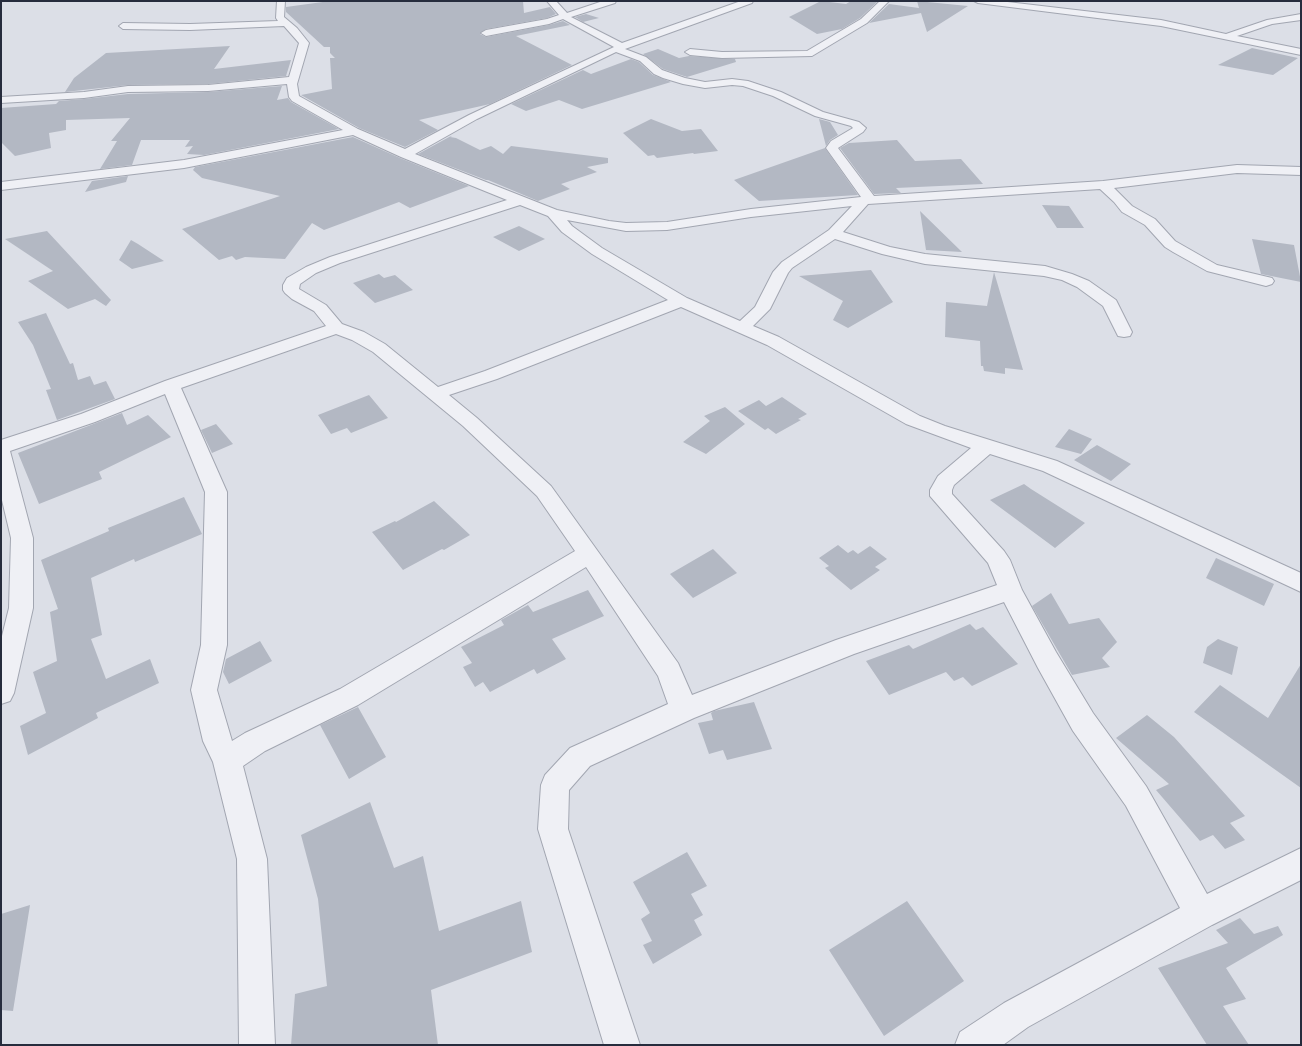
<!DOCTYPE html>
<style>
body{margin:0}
#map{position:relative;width:1302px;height:1046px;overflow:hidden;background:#dcdfe7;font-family:Cabin,sans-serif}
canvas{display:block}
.frame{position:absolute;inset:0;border:2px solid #262c3d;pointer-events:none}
</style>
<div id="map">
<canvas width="1302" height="1046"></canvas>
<div class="frame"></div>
</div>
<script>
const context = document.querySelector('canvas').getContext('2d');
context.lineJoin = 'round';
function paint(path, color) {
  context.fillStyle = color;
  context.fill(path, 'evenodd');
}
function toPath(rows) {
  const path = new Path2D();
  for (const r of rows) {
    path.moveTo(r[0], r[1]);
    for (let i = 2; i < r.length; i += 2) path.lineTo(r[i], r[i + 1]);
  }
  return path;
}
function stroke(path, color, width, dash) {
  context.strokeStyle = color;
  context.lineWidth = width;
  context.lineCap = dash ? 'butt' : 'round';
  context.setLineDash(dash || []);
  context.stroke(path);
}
const building = toPath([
 [330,1,523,1,524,13,550,7,556,14,547,18,486,29,480,34,486,37,549,25,563,21,570,25,516,36,572,65,490,104,419,120,438,130,405,147,359,128,301,95,332,89,330,58,335,58,330,53,330,47,324,47,286,12,286,7],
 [821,1,846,4,851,1,877,2,860,18,842,29,817,34,789,17],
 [917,1,968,6,927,32,921,13,869,23,889,4,919,8],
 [586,14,599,18,583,22,575,17],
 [230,46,214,69,291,60,286,76,208,84,128,85,65,92,74,78,106,53],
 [1252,48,1298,58,1273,75,1218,65],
 [658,49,679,58,689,56,735,59,736,62,687,77,663,69,643,54],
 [631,59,639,62,653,75,671,82,582,109,559,100,526,111,511,104,583,70,591,74],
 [282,86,277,100,288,98,291,102,339,129,204,155,187,154,193,146,185,147,190,140,141,140,132,165,100,169,117,141,111,141,130,118,66,120,66,130,49,133,51,148,15,156,1,142,1,108,56,104,59,101,84,99,128,94,208,92],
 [651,119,682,131,701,129,718,151,694,154,693,153,657,158,654,155,648,156,623,133],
 [819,119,830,122,838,135,830,140,826,146],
 [451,136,452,136,450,137,456,138,480,150,491,146,503,154,511,146,608,158,608,163,587,167,597,172,561,184,570,189,538,201,488,180,486,180,418,154],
 [353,137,400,158,469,186,410,208,399,202,324,230,312,223,285,259,245,257,236,260,232,256,219,260,182,229,280,196,202,178,193,170,195,167],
 [897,140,915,161,961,159,983,184,896,188,901,193,874,194,840,148,849,143],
 [825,148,858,195,759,201,734,180],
 [128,176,126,182,85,192,92,181],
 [1042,205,1069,206,1084,228,1057,228],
 [920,211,962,252,926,250],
 [519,226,545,239,519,251,493,237],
 [47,231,111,300,106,306,95,299,68,309,28,281,53,271,5,239],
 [1252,239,1294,245,1301,282,1261,274],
 [131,240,138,244,164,261,132,269,119,260],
 [871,270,893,302,848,328,833,320,843,301,799,276],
 [994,272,1023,370,1005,368,1005,374,984,371,983,366,981,366,980,341,945,337,946,302,987,306],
 [379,274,384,278,395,275,413,290,375,303,353,283],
 [46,313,70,364,73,363,78,380,90,376,94,385,106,381,115,399,57,420,46,390,51,389,33,345,18,322],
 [369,395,388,418,351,433,347,428,331,434,318,415],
 [782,397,807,414,798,419,801,420,776,434,768,428,765,430,738,411,759,400,766,406],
 [725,407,745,424,706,454,683,442,710,421,704,416],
 [122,413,127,425,148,415,171,437,99,472,102,479,39,504,18,453],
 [216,424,233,444,212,453,201,430],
 [1069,429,1092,439,1081,454,1055,447],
 [1097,445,1131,464,1111,481,1074,460],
 [1024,484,1031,489,1085,523,1055,548,990,500],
 [184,497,202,534,135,562,134,559,91,578,102,635,91,639,106,679,150,659,159,683,96,713,98,718,28,755,20,726,46,713,33,672,57,661,50,612,58,609,41,560,109,531,108,528],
 [434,501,470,535,444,550,442,549,403,570,372,532,395,521,396,522],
 [838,545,848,553,853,550,858,554,870,546,887,559,875,567,880,570,851,590,825,568,829,566,819,558],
 [713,549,737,573,693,598,670,574],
 [1216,558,1274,584,1264,606,1206,578],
 [588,590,604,616,552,639,566,659,537,674,534,669,490,692,483,682,475,687,463,667,472,663,461,647,504,625,501,620,528,605,533,612],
 [1051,593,1069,624,1099,618,1117,642,1102,658,1110,667,1072,675,1032,606],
 [970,624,976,630,983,627,1018,664,972,686,963,677,954,681,946,672,889,695,866,661,909,645,913,649],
 [1218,639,1238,647,1232,675,1203,663,1207,647],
 [260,641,272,661,229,684,223,672,226,659],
 [1301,664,1301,788,1194,712,1220,685,1268,718],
 [754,702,772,749,727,760,723,750,709,754,698,723,713,720,711,713,714,711],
 [358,707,386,757,349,779,320,725],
 [1147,715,1174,737,1245,816,1230,823,1245,840,1225,849,1213,835,1200,841,1156,790,1169,784,1116,738],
 [370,802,394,868,423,856,439,931,521,901,532,952,431,990,438,1045,291,1045,295,994,327,986,318,899,301,835],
 [687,852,707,886,691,894,703,915,694,920,702,935,653,964,643,945,652,941,641,919,650,913,633,882],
 [907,901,964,981,884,1036,829,950],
 [30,905,13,1011,1,1010,1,914],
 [1240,918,1254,934,1278,926,1283,935,1226,968,1246,999,1223,1006,1249,1045,1207,1045,1158,968,1228,943,1216,930]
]);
const minor = toPath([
 [277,1,285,1,284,17,297,28,309,43,297,84,299,96,358,129,405,149,469,115,614,47,563,19,549,24,486,36,481,33,486,30,547,19,559,15,547,1,556,1,567,13,603,1,616,1,615,3,571,17,622,43,741,1,753,1,752,3,625,49,646,57,662,70,685,78,705,82,732,79,748,81,781,92,823,112,859,122,866,128,863,132,838,148,874,196,1103,181,1237,165,1301,167,1301,175,1237,173,1114,188,1132,206,1155,219,1175,241,1217,265,1272,278,1274,281,1272,284,1266,286,1207,271,1173,252,1165,247,1145,225,1122,212,1114,202,1100,189,868,204,843,232,890,247,925,254,1045,266,1072,274,1089,281,1116,300,1132,332,1130,336,1124,337,1118,336,1103,306,1077,287,1062,280,1044,276,925,264,882,254,835,239,792,268,788,273,770,309,753,326,779,337,920,416,945,426,1057,461,1301,573,1301,592,1043,471,990,454,954,485,952,490,952,494,1004,551,1010,560,1022,590,1056,652,1093,713,1146,786,1207,894,1301,848,1301,880,1212,925,1028,1027,1003,1045,955,1045,960,1032,1004,1003,1180,908,1126,806,1073,731,1038,668,1004,602,854,654,694,718,590,766,569,790,568,829,640,1045,604,1045,538,829,541,785,545,775,570,748,668,704,658,676,586,567,358,705,265,751,243,766,267,859,275,1045,239,1045,237,859,213,762,203,741,191,690,201,645,205,492,165,394,95,422,10,451,33,538,33,608,14,693,10,701,1,704,1,640,9,608,11,538,1,496,1,440,81,414,165,381,326,326,314,311,292,299,285,293,283,290,283,285,287,278,306,267,330,257,507,200,401,157,353,135,184,168,1,190,1,182,184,160,343,130,292,101,289,97,287,84,208,91,128,92,84,98,1,103,1,97,84,92,128,86,208,85,289,77,299,43,284,26,190,30,123,29,119,26,123,23,190,24,278,21,276,18,277,1],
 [616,52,640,61,654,74,663,78,683,84,705,88,732,85,743,86,773,96,815,116,851,126,853,128,831,141,826,148,861,197,751,209,667,222,626,223,609,221,557,210,415,154,477,119,616,52],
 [520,205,548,216,562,232,592,254,668,300,485,371,438,387,385,344,364,332,342,324,326,305,299,289,300,284,316,273,340,263,520,205],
 [852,206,829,230,782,262,773,272,755,307,740,321,687,298,602,248,572,226,567,220,626,231,667,230,751,217,852,206],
 [681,307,767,345,906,424,971,448,938,476,930,490,930,496,988,563,997,585,836,640,692,695,678,663,551,486,477,418,449,395,497,379,681,307],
 [336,334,352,340,373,352,463,426,537,496,575,551,340,689,245,733,232,741,217,690,227,645,227,492,181,388,336,334],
 [880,1,889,1,867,23,812,56,722,58,690,55,685,52,690,49,722,52,807,51,861,19,880,1],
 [974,1,999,1,1161,20,1226,34,1267,20,1301,14,1301,20,1272,24,1237,36,1301,49,1301,55,1161,26,978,3,974,1]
]);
paint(building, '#b3b8c3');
stroke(minor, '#a2a6b1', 2);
paint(minor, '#eff0f5');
</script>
